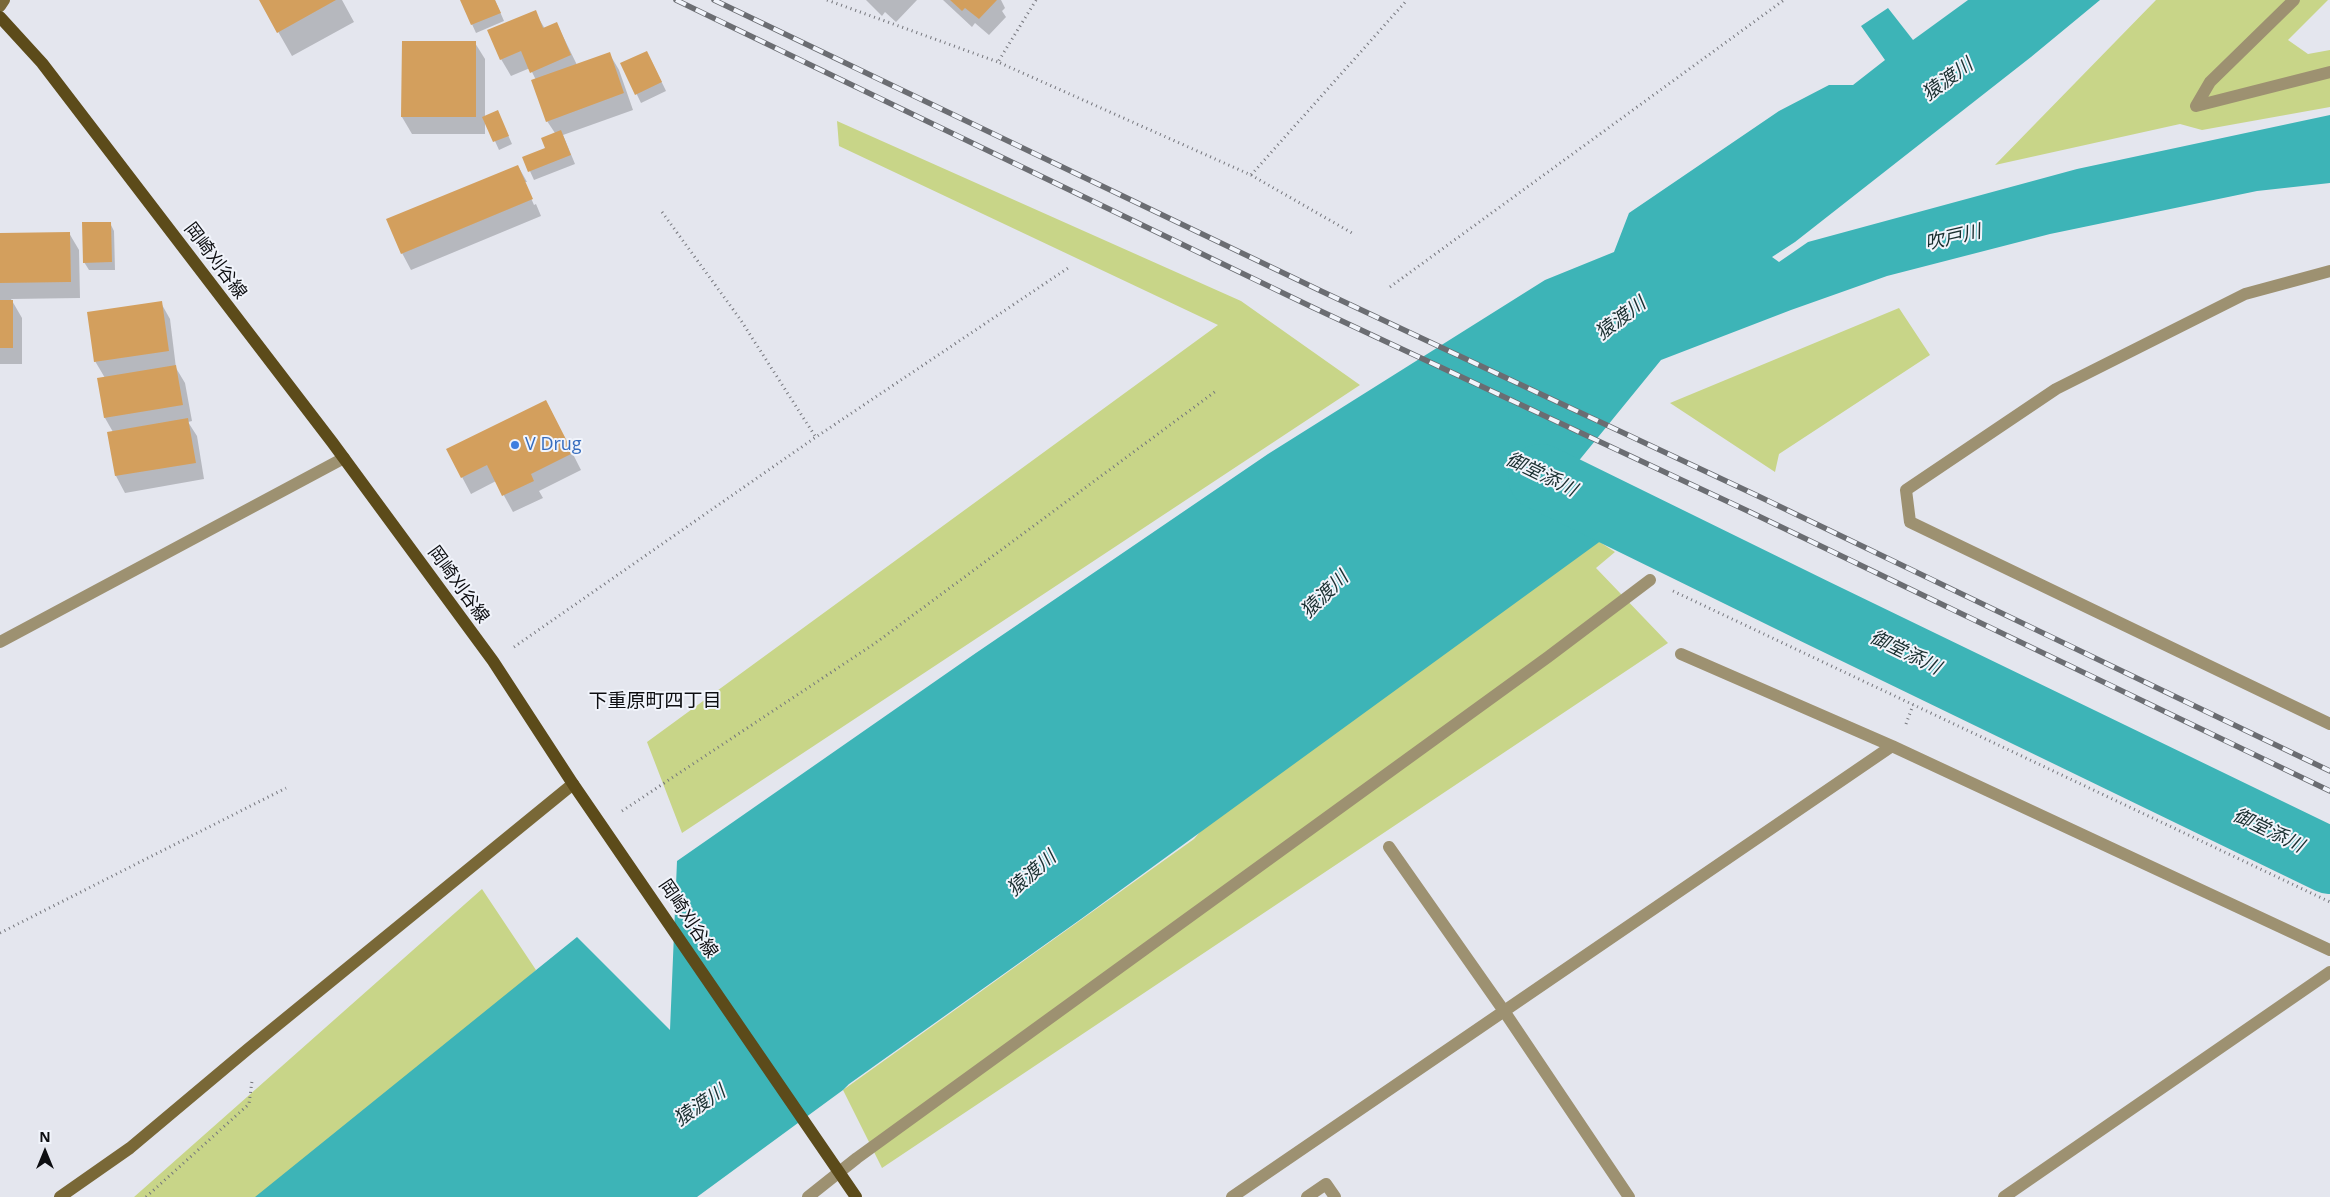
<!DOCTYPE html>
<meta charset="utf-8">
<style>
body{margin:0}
#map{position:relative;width:2330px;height:1197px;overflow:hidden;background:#e4e6ee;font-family:"Open Sans",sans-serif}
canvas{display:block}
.north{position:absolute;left:20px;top:1127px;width:50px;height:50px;-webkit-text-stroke:4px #f1f4fb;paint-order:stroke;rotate:0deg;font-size:14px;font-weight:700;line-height:20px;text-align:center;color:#0d0e11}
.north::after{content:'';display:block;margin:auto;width:18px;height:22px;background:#0d0e11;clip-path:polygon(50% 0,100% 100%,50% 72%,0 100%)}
</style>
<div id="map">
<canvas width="2330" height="1197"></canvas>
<div class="north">N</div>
</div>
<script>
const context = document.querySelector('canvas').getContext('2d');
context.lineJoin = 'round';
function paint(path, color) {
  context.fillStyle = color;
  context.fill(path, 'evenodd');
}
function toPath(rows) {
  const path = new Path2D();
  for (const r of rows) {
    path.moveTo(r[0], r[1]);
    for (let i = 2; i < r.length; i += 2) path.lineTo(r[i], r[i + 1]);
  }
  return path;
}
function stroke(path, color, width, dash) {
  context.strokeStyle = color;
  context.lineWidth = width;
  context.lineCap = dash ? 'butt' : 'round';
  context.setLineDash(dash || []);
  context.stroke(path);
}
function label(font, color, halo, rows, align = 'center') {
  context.font = font + ' "Open Sans","Noto Sans JP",sans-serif';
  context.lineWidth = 4;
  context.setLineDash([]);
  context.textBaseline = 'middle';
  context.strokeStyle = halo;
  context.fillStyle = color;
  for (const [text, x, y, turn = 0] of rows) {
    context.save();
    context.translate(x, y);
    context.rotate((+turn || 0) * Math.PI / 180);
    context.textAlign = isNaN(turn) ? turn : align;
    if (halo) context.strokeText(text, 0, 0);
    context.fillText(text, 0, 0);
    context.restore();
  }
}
const green = toPath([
 [2156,0,2328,0,2288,40,2308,54,2330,50,2330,107,2202,130,2180,124,1995,165],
 [837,121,1241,301,1360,385,682,833,647,742,1218,325,839,146],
 [1899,308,1930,355,1779,454,1775,472,1670,403],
 [1503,479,1615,552,1596,568,1668,643,882,1168,843,1090,1194,839],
 [482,889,536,970,294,1197,134,1197]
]);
const water = toPath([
 [1968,0,2100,0,2031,57,1795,242,1772,257,1779,262,1808,242,2077,169,2330,115,2330,183,2257,191,2050,234,1887,276,1791,310,1661,360,1559,485,1628,508,1613,532,1081,919,849,1084,843,1090,697,1197,255,1197,577,937,670,1030,677,861,973,655,1268,454,1545,280,1614,252,1629,213,1779,111,1829,85,1853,85,1885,60,1861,26,1888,8,1913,40]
]);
const shadow = toPath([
 [260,0,342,0,354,22,292,56],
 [461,0,495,0,504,21,476,33],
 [866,0,917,0,896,22,885,12,882,16],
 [943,0,1001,0,1005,8,1002,11,1006,17,989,35,975,23,972,27],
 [535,12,545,29,557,24,577,65,609,53,619,70,633,110,563,135,575,164,534,180,524,158,546,149,555,133,547,121,536,80,530,68,511,76,501,59],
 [403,43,475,43,485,59,485,117,498,112,512,144,499,150,485,119,485,134,412,134,402,117],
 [651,60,666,91,641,103,622,64],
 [518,166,527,182,524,182,534,205,536,204,541,216,411,270,402,253],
 [110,223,114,231,115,270,89,270,84,262],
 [69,233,79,250,80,298,11,299,22,318,22,364,0,364,0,234],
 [161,303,170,319,176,368,185,383,192,421,188,422,197,436,204,479,125,493,116,476,108,433,113,432,105,418,105,378,95,361],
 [546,401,581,470,539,491,543,498,513,512,496,481,471,494,462,477]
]);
const river = toPath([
 [1541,477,1814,611,2330,861]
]);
const building = toPath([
 [259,0,336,0,277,33],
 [460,0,495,0,501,13,471,25],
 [950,0,997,0,979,19,965,8,962,11],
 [536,10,543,28,557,22,571,55,530,73,521,51,500,60,487,30],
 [402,41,476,41,476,117,401,117],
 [647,51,662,82,635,95,620,63],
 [610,52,624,93,546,122,531,80],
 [498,110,509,136,493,142,482,117],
 [561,130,571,155,528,172,522,157,545,148,541,138],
 [518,165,533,199,401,254,386,219],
 [82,222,111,222,112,262,83,263],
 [70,232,71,282,0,283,0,233],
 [0,300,13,300,13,348,0,348],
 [162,301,169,351,94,362,87,312],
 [176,365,183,405,104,418,97,378],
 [546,400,573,453,531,474,534,481,502,496,487,465,461,478,446,449],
 [188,418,196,463,115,476,107,432]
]);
const path = toPath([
 [827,0,998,62],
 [1036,0,998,62,1251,175,1407,0],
 [1251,175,1352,233],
 [662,212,740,319,815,436],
 [1390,287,1784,0],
 [1673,591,2330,902],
 [514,647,816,437,1071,266],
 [1906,724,1913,705],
 [622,811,874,644,1216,391],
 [0,933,286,788],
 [146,1197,249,1104,252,1081]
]);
const lane = toPath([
 [0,642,344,458],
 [1307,1197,1326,1184,1335,1197]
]);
const street = toPath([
 [2294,0,2210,82,2196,106,2330,72],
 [2330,271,2245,294,2056,389,1906,490,1910,522,2330,724],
 [1681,654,1892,746],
 [1389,847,1504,1011,1629,1197],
 [808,1197,857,1158,1548,657,1650,580],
 [1232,1197,1892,746,2330,950],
 [2004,1197,2330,972]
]);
const secondary = toPath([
 [0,6,4,0],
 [60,1197,130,1148,248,1049,573,784]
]);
const primary = toPath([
 [0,17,42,63,332,442,493,661,573,784,856,1197]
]);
const rail = toPath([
 [676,0,1312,307,1750,512,2330,791],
 [714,0,1321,291,1758,496,2330,771]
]);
const markers = [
 [515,445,5,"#3f7fe0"]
];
const streetNames = [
 ["岡崎刈谷線",215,261,53],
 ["岡崎刈谷線",458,585,54],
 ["岡崎刈谷線",688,919,56]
];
const shopNames = [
 ["V Drug",525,445]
];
const waterNames = [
 ["猿渡川",1948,80,-36],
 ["吹戸川",1953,238,-13],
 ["猿渡川",1621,319,-37],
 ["御堂添川",1541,475,26],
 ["猿渡川",1325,595,-44],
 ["御堂添川",1905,653,26],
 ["御堂添川",2268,831,26],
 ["猿渡川",1032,874,-41],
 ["猿渡川",700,1106,-34]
];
const neighbourhoodNames = [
 ["下重原町四丁目",655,702]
];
paint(green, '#c8d588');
paint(water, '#3db4b7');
paint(shadow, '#0003');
stroke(river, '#3db4b7', 66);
paint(building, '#d39f5d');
stroke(path, '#75767c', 3, [1, 4]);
stroke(lane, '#9d9171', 12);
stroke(street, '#9d9171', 12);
stroke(secondary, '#796837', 12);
stroke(primary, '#5c4b1a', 12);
stroke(rail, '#6b6d72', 5.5);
stroke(rail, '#f1f4fb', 4, [11]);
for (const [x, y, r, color] of markers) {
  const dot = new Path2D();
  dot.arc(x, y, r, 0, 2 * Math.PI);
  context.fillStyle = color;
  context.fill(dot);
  stroke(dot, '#f1f4fb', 2);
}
label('18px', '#0d0e11', '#f1f4fb', streetNames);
label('18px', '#366cbe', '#f1f4fb', shopNames, 'left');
label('italic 19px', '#1a2f30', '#f1f4fb', waterNames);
label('19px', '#0d0e11', '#f1f4fb', neighbourhoodNames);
</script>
